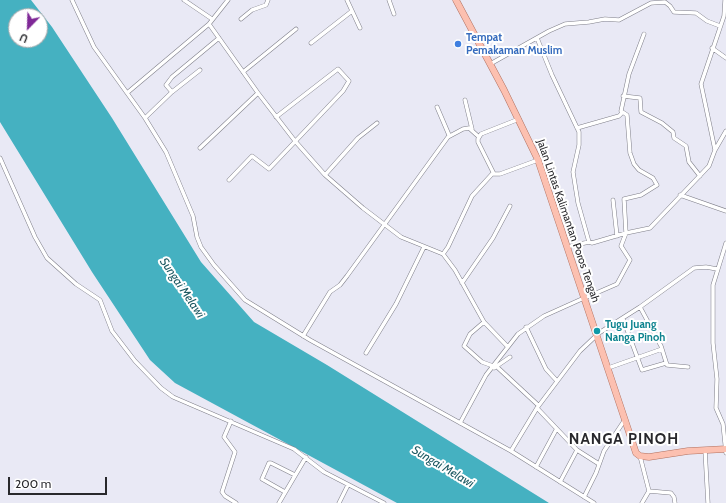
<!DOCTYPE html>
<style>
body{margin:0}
#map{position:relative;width:726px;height:503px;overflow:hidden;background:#e9e9f5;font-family:Cabin,sans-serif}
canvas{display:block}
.north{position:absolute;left:8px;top:8px;width:40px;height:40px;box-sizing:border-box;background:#fff;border:1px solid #a9a9ab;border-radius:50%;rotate:203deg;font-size:11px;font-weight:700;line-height:16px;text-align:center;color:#28282c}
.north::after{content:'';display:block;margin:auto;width:14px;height:18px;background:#7f2997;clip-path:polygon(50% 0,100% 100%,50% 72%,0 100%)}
.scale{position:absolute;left:8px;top:477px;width:99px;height:18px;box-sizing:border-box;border:2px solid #28282c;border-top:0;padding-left:5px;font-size:12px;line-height:14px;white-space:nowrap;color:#28282c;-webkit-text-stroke:3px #fff;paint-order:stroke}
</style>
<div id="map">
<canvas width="726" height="503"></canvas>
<div class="north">U</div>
<div class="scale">200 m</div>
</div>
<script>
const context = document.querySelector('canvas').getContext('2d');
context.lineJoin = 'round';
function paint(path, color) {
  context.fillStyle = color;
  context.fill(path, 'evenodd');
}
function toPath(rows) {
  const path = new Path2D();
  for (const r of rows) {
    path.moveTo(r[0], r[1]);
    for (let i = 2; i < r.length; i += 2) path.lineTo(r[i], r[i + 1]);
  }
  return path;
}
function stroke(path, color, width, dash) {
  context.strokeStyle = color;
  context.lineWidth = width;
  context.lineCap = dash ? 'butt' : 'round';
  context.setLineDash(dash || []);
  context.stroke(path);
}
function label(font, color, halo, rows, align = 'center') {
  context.font = font + ' Cabin,sans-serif';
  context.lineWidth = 4;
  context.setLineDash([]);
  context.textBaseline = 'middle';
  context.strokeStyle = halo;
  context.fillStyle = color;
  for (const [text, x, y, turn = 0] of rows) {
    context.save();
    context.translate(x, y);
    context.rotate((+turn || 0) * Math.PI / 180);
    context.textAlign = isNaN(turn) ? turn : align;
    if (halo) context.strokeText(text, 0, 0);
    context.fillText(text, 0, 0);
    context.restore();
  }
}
const water = toPath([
 [0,0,31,0,52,27,112,118,201,262,254,322,327,365,549,503,397,503,175,383,150,360,92,272,0,122],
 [16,16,40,16,40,40,16,40]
]);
const street = toPath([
 [72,0,94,47,145,118,166,152,193,216,197,237,201,247,214,265,245,300,310,340,511,451,594,503],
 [184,0,212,19],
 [347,0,360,28],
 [389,0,394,14],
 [241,19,252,10,266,5,268,0],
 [209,24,258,93,295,141,325,175,363,208,401,237,443,254,455,270,484,322,507,346],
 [537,38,552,75,579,132,579,145,573,172,578,203,589,242,592,243,626,233,650,228,709,166,715,150,701,84,724,16,725,0],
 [311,43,352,11],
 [712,48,726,58],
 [492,63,549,31,565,24,589,22,605,19,619,20,651,3,665,2,670,6,674,12,696,13,707,21,720,26],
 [243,72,296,29],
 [172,92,166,85,172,77,219,38],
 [127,93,209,24,228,0],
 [623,96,640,98,641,112,662,123,673,132,674,138,686,146,689,162,700,176],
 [465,100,472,129],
 [437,107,449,135],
 [145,118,172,92,200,70],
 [519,119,481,134,478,139,478,142,494,174,500,174,538,160],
 [577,128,619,116,622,113],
 [200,148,258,93],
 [715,150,726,131],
 [0,158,35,237,47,258,76,284,100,300,112,331,135,361,161,388,173,397,294,449,324,472,384,503],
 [325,175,358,138,377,123],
 [229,180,252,156,269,169,343,91,349,81,338,69,276,117],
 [680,195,726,211],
 [613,200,617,236],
 [726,243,713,285,713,343,717,379,716,408,723,424,726,453],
 [571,246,589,242],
 [443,254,448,247,472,196,493,173],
 [462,283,493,238,510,206],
 [587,297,617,284,630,260,621,246,626,233,624,199,641,195,657,185,653,178,639,170,634,164,630,153,627,115,621,111,629,74,644,34],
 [623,319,642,370,666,363],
 [484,322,470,334,464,346,482,362,493,366],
 [526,327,546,369,557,381],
 [303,336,330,292,340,285,347,276,448,137,463,129,469,128,479,137],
 [366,353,396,304,424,247],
 [496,366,538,405],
 [611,367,662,349],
 [688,367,667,365,661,346,640,307,694,268,706,267,717,269],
 [494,368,510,357],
 [537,408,577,450,599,464],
 [231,421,224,437,235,452,222,492,225,496,236,503],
 [460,423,486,375,518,334,544,316,584,298],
 [705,450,708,503],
 [511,451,537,408,580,351,599,333,640,307],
 [640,456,649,491,642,503],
 [536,467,556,430],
 [560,482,577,450],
 [649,491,671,493,674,497,675,503],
 [285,492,262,479,269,463,271,463,295,475],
 [584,497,596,473,604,451,624,421],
 [279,503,306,457],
 [339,503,348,485]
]);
const primary = toPath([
 [456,0,504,90,538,160,636,453,640,456,649,457,688,451,726,449]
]);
const markers = [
 [458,44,4,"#3f7fe0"],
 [597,331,4,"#0f9aa8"]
];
const shopNames = [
 ["Tempat",466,38],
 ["Pemakaman Muslim",466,51]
];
const streetNames = [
 ["Jalan Lintas Kalimantan Poros Tengah",568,221,71]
];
const cultureNames = [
 ["Tugu Juang",605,325],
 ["Nanga Pinoh",605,338]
];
const waterNames = [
 ["Sungai Melawi",182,288,56],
 ["Sungai Melawi",443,467,31]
];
const districtNames = [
 ["NANGA PINOH",624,440]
];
paint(water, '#45b1c1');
stroke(street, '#7f7f89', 4.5);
stroke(primary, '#b07060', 7);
stroke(street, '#fff', 3.5);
stroke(primary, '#fcc0b0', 6);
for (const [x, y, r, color] of markers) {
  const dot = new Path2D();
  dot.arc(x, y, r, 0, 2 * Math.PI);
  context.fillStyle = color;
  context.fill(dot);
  stroke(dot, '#fff', 1.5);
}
label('bold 11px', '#366cbe', '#fff', shopNames, 'left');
label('11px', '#28282c', '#fff', streetNames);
label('bold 11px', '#0d838f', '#fff', cultureNames, 'left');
label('italic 12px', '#1e5a63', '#fff', waterNames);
context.letterSpacing = '1px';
label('bold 15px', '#28282c', '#fff', districtNames);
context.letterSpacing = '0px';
</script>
